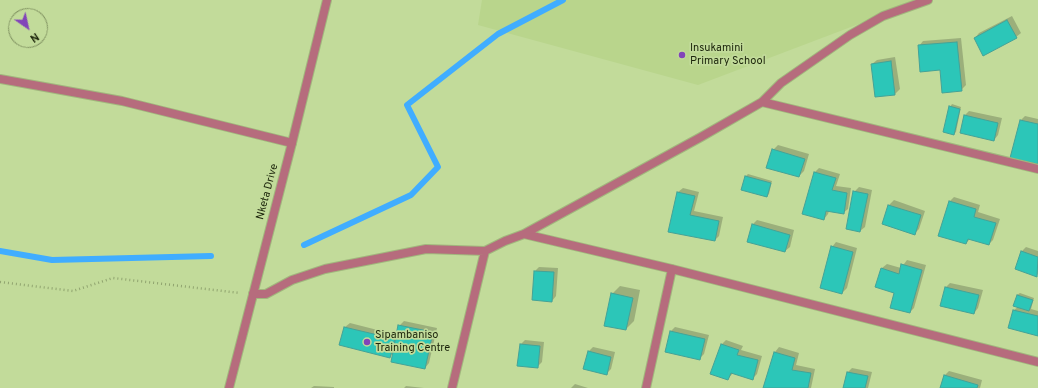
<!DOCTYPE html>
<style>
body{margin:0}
#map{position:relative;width:1038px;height:388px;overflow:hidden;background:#c2db9a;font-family:Overpass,sans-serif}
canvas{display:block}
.north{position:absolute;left:8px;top:8px;width:40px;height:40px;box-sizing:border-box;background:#c2db9a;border:1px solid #809261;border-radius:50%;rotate:146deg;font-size:11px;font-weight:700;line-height:16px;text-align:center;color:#1c250b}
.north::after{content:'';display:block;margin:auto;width:14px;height:18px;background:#8244b9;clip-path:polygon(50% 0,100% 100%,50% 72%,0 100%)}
</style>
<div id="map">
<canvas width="1038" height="388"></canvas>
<div class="north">N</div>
</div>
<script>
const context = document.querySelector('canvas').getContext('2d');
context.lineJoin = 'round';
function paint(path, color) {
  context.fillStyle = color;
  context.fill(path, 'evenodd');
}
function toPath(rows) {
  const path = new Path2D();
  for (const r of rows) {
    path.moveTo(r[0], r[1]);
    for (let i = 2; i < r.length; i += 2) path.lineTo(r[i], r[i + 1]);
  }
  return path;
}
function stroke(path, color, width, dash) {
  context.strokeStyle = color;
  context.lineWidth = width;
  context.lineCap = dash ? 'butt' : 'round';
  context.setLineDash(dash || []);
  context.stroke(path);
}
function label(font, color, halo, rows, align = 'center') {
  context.font = font + ' Overpass,sans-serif';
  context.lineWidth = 3.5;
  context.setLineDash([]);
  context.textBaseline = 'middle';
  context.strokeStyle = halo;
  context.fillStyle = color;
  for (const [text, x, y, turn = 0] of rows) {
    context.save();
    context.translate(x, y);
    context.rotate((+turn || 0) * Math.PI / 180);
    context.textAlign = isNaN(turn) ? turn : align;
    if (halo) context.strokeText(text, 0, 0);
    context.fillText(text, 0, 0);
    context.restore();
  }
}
const built = toPath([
 [482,0,922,0,698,85,478,25]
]);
const shadow = toPath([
 [1012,16,1021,33,1016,37,975,38,979,33],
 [961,38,966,85,961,90,919,46,923,41],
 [895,57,900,89,895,94,876,96,872,64,877,60],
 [952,104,961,107,956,132,954,134,950,107],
 [969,111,1002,118,998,135,994,140,965,115],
 [1025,116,1038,119,1038,163,1021,120],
 [778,145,809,154,804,171,799,176,773,150],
 [819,168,840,174,836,186,851,188,848,209,843,213,829,211,828,214,824,219,815,172],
 [748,174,772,181,769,194,767,196,746,176],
 [859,187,872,190,865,227,860,231,854,192],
 [683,188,699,192,694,211,723,217,719,236,715,240,669,231,678,192],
 [954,197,980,205,978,212,1000,219,993,240,989,244,970,239,966,243,950,201],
 [894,200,925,211,919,229,914,234,883,223,889,205],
 [757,220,794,230,790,247,785,251,753,224],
 [836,242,857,248,847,288,842,293,832,247],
 [1026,247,1038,251,1038,274,1037,275,1021,252],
 [907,260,926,265,914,308,910,312,895,293,876,286,882,268,887,264,901,268],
 [539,267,558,268,556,296,552,301,535,271],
 [950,283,983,290,978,308,974,313,941,305,946,287],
 [620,286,640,290,634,321,626,329,612,294],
 [1020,293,1034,298,1031,309,1038,311,1038,335,1009,327,1014,310,1018,307,1017,295],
 [404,321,437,328,429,363,425,368,393,353,390,357,340,344,345,327,350,323,397,335,399,326],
 [675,327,709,335,704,354,699,359,671,331],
 [525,340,544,342,542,362,537,367,521,344],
 [726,340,743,346,741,350,762,356,757,374,752,379,733,373,728,379,722,344],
 [593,347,615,352,611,369,606,374,589,351],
 [779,347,799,353,796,365,815,369,811,388,764,388,775,352],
 [852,368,872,372,868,388,844,388,848,372],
 [949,371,982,380,980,388,941,388,945,375],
 [575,384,588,388,571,388],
 [314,386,334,387,334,388,311,388],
 [406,386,424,388,404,388]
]);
const stream = toPath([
 [304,245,411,195,438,167,407,105,498,34,563,0],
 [0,251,52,260,211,256]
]);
const building = toPath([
 [1007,20,1017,38,983,56,974,38,1007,20],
 [957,42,962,91,942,93,940,70,920,72,918,45,957,42],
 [891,61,895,95,875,97,871,64,891,61],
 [949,106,960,109,954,135,943,132,949,106],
 [964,115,998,123,994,141,960,133,964,115],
 [1020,120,1038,124,1038,164,1010,158,1020,120],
 [772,149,805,159,799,177,766,168,772,149],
 [814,172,836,178,832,190,847,193,844,214,826,211,824,220,802,214,814,172],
 [745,176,771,183,767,197,741,190,745,176],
 [853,191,868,194,860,232,846,229,853,191],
 [677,192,695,196,690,215,719,221,715,241,668,232,677,192],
 [949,201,976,209,974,217,996,223,989,245,968,239,966,244,938,236,949,201],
 [888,205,921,215,915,235,882,224,888,205],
 [752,224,790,235,785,252,747,242,752,224],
 [831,246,853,252,842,294,820,288,831,246],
 [1021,251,1038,257,1037,277,1015,269,1021,251],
 [901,264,922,270,910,313,890,308,894,293,875,287,881,268,899,274,901,264],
 [534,271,554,272,552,302,532,300,534,271],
 [945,287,979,295,974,314,940,306,945,287],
 [611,293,633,298,626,330,604,326,611,293],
 [1017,295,1033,300,1029,311,1013,306,1017,295],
 [1013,310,1038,316,1038,336,1008,328,1013,310],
 [398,325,433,332,425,369,391,362,398,325],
 [344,327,395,339,390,358,339,345,344,327],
 [670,331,705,339,700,360,665,352,670,331],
 [520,344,540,346,538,368,517,366,520,344],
 [721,344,739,350,737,355,758,360,753,380,731,373,728,380,710,374,721,344],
 [588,351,611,357,607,375,583,369,588,351],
 [774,352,795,358,792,370,811,373,808,388,763,388,774,352],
 [847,372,868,376,865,388,843,388,847,372],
 [944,375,978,385,977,388,940,388,944,375]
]);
const path = toPath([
 [0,282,73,291,113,278,240,293]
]);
const minor = toPath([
 [0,79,122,101,292,143],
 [762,102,1038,169],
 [524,234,672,269,1038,362],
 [253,294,266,294,292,280,325,269,426,249,485,251],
 [452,388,485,251,505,241,524,234,701,137,762,102,781,83,850,35,883,16,928,0],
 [646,388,672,269]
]);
const tertiary = toPath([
 [229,388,292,143,327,0]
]);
const markers = [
 [682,55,4,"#8244b9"],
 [367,342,4,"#8244b9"]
];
const poiNames = [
 ["Insukamini",690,49],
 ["Primary School",690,62],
 ["Sipambaniso",375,336],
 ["Training Centre",375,349]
];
const streetNames = [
 ["Nketa Drive",268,192,-75]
];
paint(built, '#b9d58c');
paint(shadow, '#0003');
stroke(stream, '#40adff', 6);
paint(building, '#2cc6b8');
stroke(building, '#44a297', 1);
stroke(minor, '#a1b77d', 10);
stroke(tertiary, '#a1b77d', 10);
stroke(path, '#90a46f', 2.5, [1, 3]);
stroke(minor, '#b66c7d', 8);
stroke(tertiary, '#b66c7d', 8);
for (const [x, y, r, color] of markers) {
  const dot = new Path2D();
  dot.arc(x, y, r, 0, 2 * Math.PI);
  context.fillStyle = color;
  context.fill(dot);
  stroke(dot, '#c2db9a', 1.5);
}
label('11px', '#1c250b', '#c2db9a', poiNames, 'left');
label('11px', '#1c250b', '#c2db9a', streetNames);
</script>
